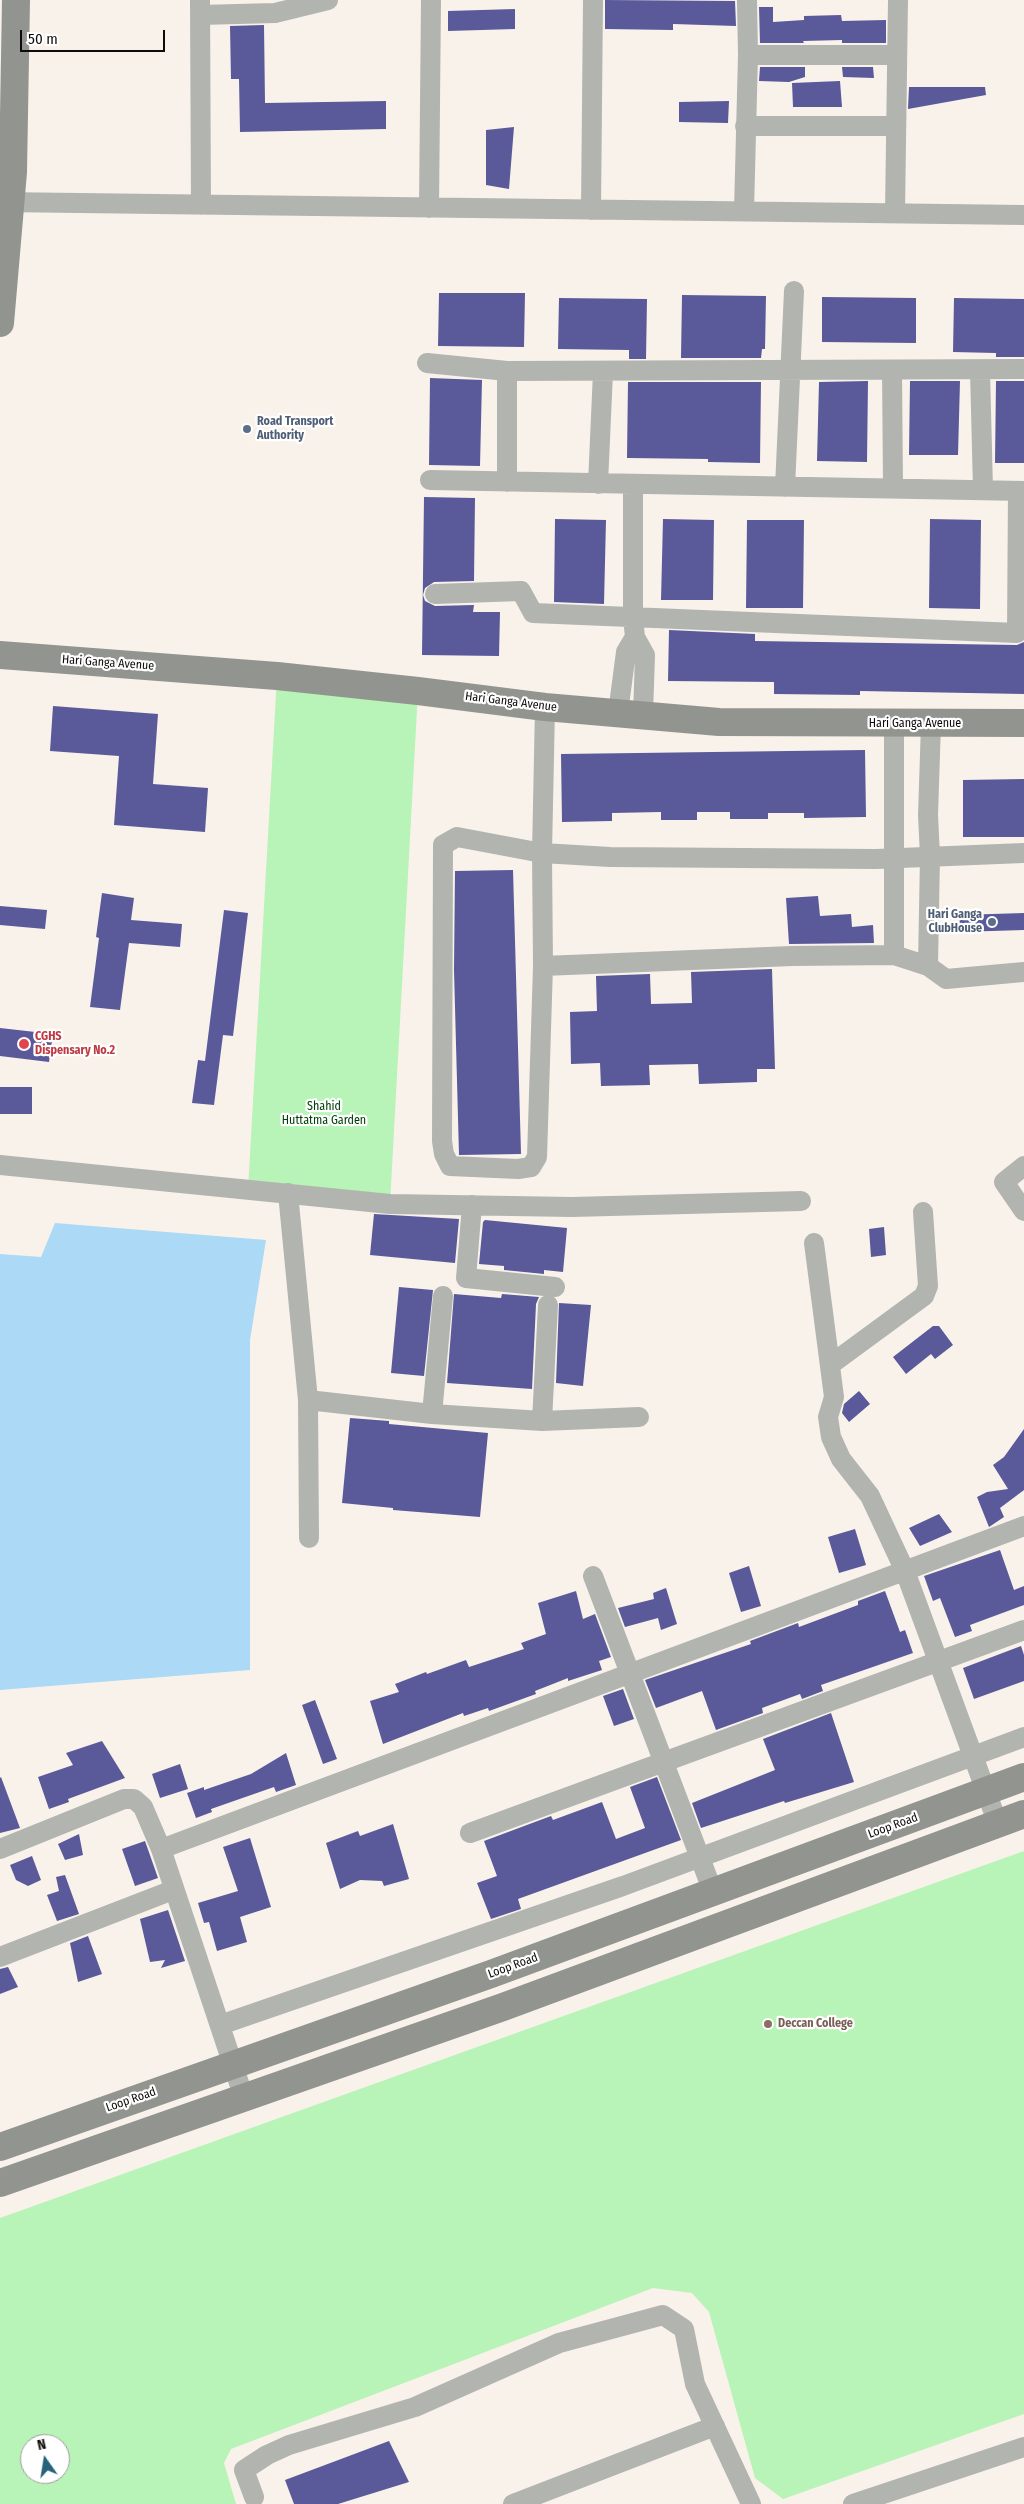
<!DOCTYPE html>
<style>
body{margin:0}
#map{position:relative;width:1024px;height:2504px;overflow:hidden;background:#f9f2ea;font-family:"Fira Sans Condensed",sans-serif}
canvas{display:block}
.north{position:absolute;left:20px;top:2434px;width:50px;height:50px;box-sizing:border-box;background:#fff;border:1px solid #9f9e9d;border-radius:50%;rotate:347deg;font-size:14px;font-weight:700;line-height:20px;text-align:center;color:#0e0c09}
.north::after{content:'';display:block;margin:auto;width:18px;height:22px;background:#28637c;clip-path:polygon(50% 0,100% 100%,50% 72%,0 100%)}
.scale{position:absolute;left:20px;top:30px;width:145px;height:22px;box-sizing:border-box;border:2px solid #0e0c09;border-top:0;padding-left:6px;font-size:15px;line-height:18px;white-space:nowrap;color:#0e0c09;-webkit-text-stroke:4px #fff;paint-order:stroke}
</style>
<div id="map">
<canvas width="1024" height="2504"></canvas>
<div class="north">N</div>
<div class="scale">50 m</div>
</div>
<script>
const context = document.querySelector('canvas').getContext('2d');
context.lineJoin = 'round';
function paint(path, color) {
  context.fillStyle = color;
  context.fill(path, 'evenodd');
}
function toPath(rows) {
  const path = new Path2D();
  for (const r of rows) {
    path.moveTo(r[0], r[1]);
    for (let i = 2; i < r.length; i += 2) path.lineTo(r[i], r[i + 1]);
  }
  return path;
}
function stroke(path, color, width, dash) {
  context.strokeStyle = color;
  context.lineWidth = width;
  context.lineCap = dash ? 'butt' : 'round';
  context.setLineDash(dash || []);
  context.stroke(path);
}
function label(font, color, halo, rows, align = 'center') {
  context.font = font + ' "Fira Sans Condensed",sans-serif';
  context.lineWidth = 4.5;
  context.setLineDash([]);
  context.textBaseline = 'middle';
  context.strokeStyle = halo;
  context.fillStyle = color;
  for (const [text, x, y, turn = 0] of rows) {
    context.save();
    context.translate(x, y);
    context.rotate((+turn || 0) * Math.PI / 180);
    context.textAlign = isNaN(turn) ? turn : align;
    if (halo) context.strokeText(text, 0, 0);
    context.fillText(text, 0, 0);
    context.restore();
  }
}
const green = toPath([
 [277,676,418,691,390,1204,248,1190],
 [1024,1851,1024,2414,783,2499,755,2478,709,2312,692,2293,653,2288,231,2449,224,2463,236,2504,0,2504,0,2218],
 [30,2444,60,2444,60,2474,30,2474]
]);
const water = toPath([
 [55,1223,266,1240,250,1340,250,1670,0,1690,0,1254,41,1257]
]);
const building = toPath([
 [605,0,735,1,736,26,673,24,673,30,605,29],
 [759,7,773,7,773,22,804,20,804,16,841,15,842,21,886,20,886,43,842,43,842,40,803,41,804,43,760,43],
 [515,9,515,29,448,31,448,11],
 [264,25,265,103,386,101,386,129,240,132,239,79,231,79,230,26],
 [760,67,805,67,805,77,789,82,759,81],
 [842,67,873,67,874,78,843,77],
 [840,81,842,107,793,107,792,83],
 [909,87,985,87,986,95,908,109],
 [729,101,728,123,679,122,679,102],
 [514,127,509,189,486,185,486,130],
 [439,293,525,293,524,347,438,346],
 [682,295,766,296,765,349,762,349,761,358,681,358],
 [822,297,916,298,916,343,822,342],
 [559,298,647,299,646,359,629,359,629,350,558,349],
 [954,298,1024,299,1024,357,996,357,996,353,953,352],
 [430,378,482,380,480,466,429,465],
 [868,381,867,462,817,461,819,382],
 [910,381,960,381,958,455,909,455],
 [996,381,1024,381,1024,463,995,463],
 [628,382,761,382,760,463,708,462,708,459,627,458],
 [424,497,475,498,474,581,434,582,425,588,423,595,425,601,435,606,474,605,473,612,500,612,499,656,422,655],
 [555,519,606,520,604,604,554,602],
 [663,519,714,520,713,600,661,600],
 [930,519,981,520,980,609,929,608],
 [747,520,804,520,803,608,746,608],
 [669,630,755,634,755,641,1017,645,1024,642,1024,694,860,691,860,695,774,694,774,682,668,681],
 [53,706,158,714,153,784,208,788,205,832,114,825,119,756,50,751],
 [865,750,866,817,804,818,804,813,768,813,768,819,730,819,730,812,697,812,697,820,661,820,661,812,612,813,612,821,562,822,561,754],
 [1024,779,1024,837,963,837,963,780],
 [513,870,521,1154,459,1155,454,970,455,871],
 [102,893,134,898,131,920,182,924,180,947,129,943,120,1010,90,1007,99,938,96,937],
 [818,896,820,916,851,914,852,927,873,925,874,943,789,944,786,898],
 [0,906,47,910,45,929,0,925],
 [224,910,248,913,233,1036,223,1035,214,1105,192,1103,198,1060,205,1061],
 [1024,913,1024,930,959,932,960,915],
 [772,969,775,1069,757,1069,757,1082,699,1084,698,1064,649,1065,650,1085,601,1086,600,1063,571,1064,570,1012,597,1011,596,976,650,974,651,1004,692,1003,691,972],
 [0,1028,53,1034,49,1062,0,1056],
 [0,1087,32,1087,32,1114,0,1114],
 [374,1214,459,1219,455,1263,370,1255],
 [485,1220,567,1228,563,1272,544,1270,544,1274,504,1270,504,1266,479,1264,483,1222],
 [884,1227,886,1255,871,1257,869,1229],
 [399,1287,433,1290,424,1376,391,1373],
 [454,1294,501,1298,502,1294,539,1297,536,1304,532,1389,447,1383],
 [559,1303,591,1305,583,1386,556,1383],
 [933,1326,939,1326,953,1345,935,1359,931,1354,906,1374,893,1357],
 [859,1391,870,1404,849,1422,842,1413,844,1404],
 [350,1418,389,1421,389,1424,488,1433,480,1517,393,1510,393,1508,342,1503],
 [1024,1429,1024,1490,1000,1508,1004,1517,989,1527,977,1497,987,1492,1008,1489,993,1465,1004,1457],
 [939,1514,952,1532,920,1546,909,1528],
 [855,1529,866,1565,839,1573,828,1537],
 [1000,1550,1014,1590,1024,1586,1024,1605,970,1625,972,1631,955,1637,940,1598,933,1601,924,1576],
 [749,1566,761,1606,741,1612,729,1573],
 [666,1588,677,1624,661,1630,658,1618,625,1627,618,1608,654,1599,653,1593],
 [576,1591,583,1619,595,1614,611,1657,599,1661,602,1670,568,1681,568,1678,535,1691,536,1694,489,1711,488,1708,464,1716,463,1713,383,1744,370,1701,399,1692,395,1684,426,1672,427,1674,466,1660,469,1667,524,1649,521,1643,546,1634,538,1603],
 [885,1591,900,1632,905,1630,913,1653,821,1685,823,1691,802,1699,800,1694,762,1708,763,1713,716,1730,702,1691,656,1708,645,1680,751,1644,750,1641,798,1623,799,1627,858,1605,858,1601],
 [1021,1646,1024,1655,1024,1681,974,1699,963,1668],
 [623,1689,634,1719,614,1726,603,1696],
 [315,1700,337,1759,323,1764,302,1705],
 [831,1713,854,1782,785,1803,784,1801,701,1828,692,1803,775,1770,763,1739],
 [102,1741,125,1778,68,1799,69,1802,49,1809,38,1777,73,1765,66,1753],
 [286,1753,296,1785,276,1792,274,1787,211,1809,212,1812,196,1818,187,1793,204,1787,204,1790,251,1774],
 [180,1764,188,1789,160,1798,152,1774],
 [1,1777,20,1828,0,1833,0,1778],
 [657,1777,681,1840,518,1899,521,1909,491,1919,477,1883,497,1876,484,1841,551,1816,553,1820,602,1802,616,1839,645,1828,630,1787],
 [393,1824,409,1879,384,1886,382,1881,360,1880,340,1889,326,1843,358,1831,360,1836],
 [79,1834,83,1855,65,1860,58,1844],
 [250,1838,271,1907,240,1917,247,1942,217,1951,209,1922,204,1923,198,1903,238,1891,223,1847],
 [145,1841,158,1878,135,1886,122,1849],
 [32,1856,41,1880,28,1886,16,1880,10,1865],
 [65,1875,79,1914,57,1921,47,1895,59,1891,56,1877],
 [168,1910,185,1961,161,1968,165,1960,150,1962,140,1919],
 [88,1936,102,1974,78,1982,70,1943],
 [8,1967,18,1987,0,1994,0,1969],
 [389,2441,409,2482,338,2504,294,2504,285,2480]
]);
const street = toPath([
 [200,0,201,205],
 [200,15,275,13,328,0],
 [748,55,897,55],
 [745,126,896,126],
 [0,202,1024,215],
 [429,208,431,0],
 [591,210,593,0],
 [744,211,748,55,747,0],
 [895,213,898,0],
 [427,363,507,371,1024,369],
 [892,370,893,488],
 [980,370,983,490],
 [430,480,1024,491],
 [507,482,507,371],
 [598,484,603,372],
 [633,484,633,618,635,637,645,655,643,715],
 [785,487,794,291],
 [435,594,521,591,533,613,1017,633,1018,491],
 [545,707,542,853,457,837,443,845,442,1141,444,1154,450,1166,518,1169,531,1167,537,1157,543,966,542,853,610,857,876,859,1024,853],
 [618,713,626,652,635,637],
 [894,724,894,955],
 [931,724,928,815,930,856,928,966,946,979,1024,972],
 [543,966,792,956,894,955,928,966],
 [0,1165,390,1204,572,1207,801,1201],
 [1024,1166,1004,1182,1024,1211],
 [288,1193,308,1400,309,1538],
 [472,1205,466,1278,555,1287],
 [814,1243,834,1397,828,1417,831,1437,841,1459,870,1496,905,1571,998,1824],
 [830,1365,924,1296,928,1286,923,1212],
 [308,1400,432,1414,542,1421,639,1417],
 [432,1414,443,1296],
 [542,1421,548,1305],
 [593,1576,713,1892],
 [470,1833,1024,1630],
 [0,1849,124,1799,134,1799,143,1807,161,1849,244,2098],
 [161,1849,1024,1526],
 [0,1957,173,1890],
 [220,2025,623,1886,1024,1737],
 [254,2497,244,2470,267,2455,289,2445,415,2407,559,2343,663,2315,684,2329,695,2384,751,2504],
 [513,2504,715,2426],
 [853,2504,1024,2447]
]);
const secondary = toPath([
 [0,323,13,172,16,0],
 [0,655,277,676,418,691,545,707,719,722,1024,723],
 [0,2147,491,1974,1024,1777],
 [0,2183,503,2007,1024,1814]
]);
const markers = [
 [247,429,5,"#5c6f8a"],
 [992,922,5,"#5c6f8a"],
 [24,1044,6,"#e0444e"],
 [768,2024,5,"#8d6e63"]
];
const serviceNames = [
 ["Road Transport",257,422],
 ["Authority",257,436],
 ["Hari Ganga",982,915,"right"],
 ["ClubHouse",982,929,"right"]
];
const streetNames = [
 ["Hari Ganga Avenue",108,663,4],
 ["Hari Ganga Avenue",511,702,7],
 ["Hari Ganga Avenue",915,724],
 ["Loop Road",893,1826,-20],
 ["Loop Road",513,1966,-20],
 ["Loop Road",131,2100,-19]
];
const healthNames = [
 ["CGHS",35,1037],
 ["Dispensary No.2",35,1051]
];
const parkNames = [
 ["Shahid",324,1107],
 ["Huttatma Garden",324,1121]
];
const educationNames = [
 ["Deccan College",778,2024]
];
paint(green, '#b8f3b7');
paint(water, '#acd9f6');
paint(building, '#5a599a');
stroke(street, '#b2b4b0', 20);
stroke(secondary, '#92958f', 28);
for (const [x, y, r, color] of markers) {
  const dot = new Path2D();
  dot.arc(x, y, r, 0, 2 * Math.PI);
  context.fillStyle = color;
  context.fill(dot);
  stroke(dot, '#fff', 2);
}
label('bold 12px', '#4e5e75', '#fff', serviceNames, 'left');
label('12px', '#0e0c09', '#fff', streetNames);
label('bold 12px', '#be3a42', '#fff', healthNames, 'left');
label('12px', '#004108', '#fff', parkNames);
label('bold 12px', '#785e54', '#fff', educationNames, 'left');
</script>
